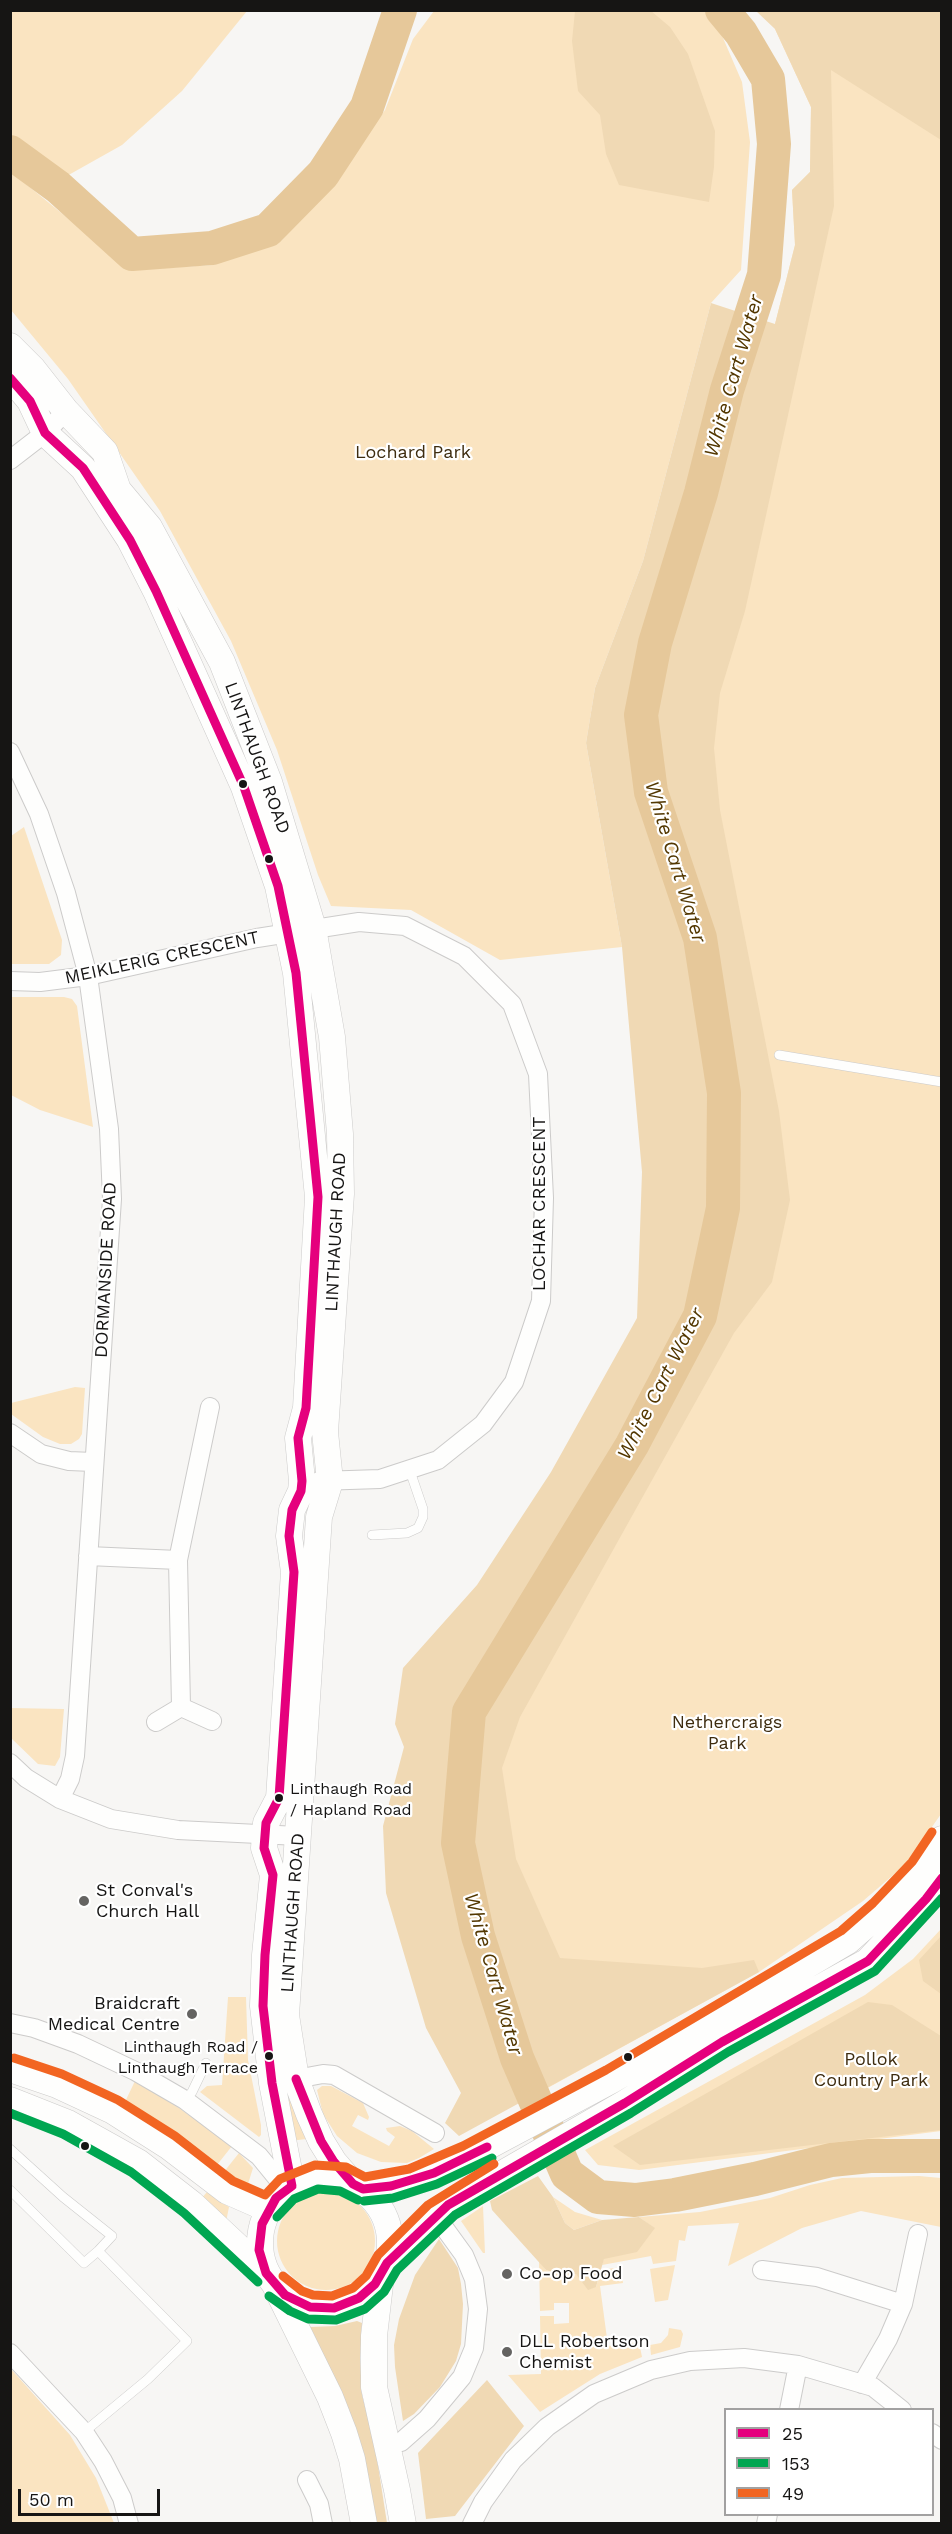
<!DOCTYPE html>
<style>
body{margin:0}
#map{position:relative;width:952px;height:2534px;overflow:hidden;background:#f7f6f4;font-family:"Work Sans",sans-serif}
canvas{display:block}
.frame{position:absolute;inset:0;border:12px solid #161514;pointer-events:none}
.legend{position:absolute;left:724px;top:2408px;width:210px;height:108px;box-sizing:border-box;background:#fff;border:2px solid #a2a1a1;margin:0;padding:8px 10px;list-style:none;font-size:18px;color:#161514}
.legend li{display:flex;align-items:center;gap:12px;height:30px}
.legend b{width:30px;border:2px solid #a2a1a1}
.scale{position:absolute;left:18px;top:2489px;width:142px;height:27px;box-sizing:border-box;border:3px solid #161514;border-top:0;padding-left:8px;font-size:18px;line-height:21px;white-space:nowrap;color:#161514;-webkit-text-stroke:4px #fff;paint-order:stroke}
</style>
<div id="map">
<canvas width="952" height="2534"></canvas>
<div class="frame"></div>
<ul class="legend">
<li><b style="height:8px;background:#e5007d"></b>25</li>
<li><b style="height:8px;background:#00a651"></b>153</li>
<li><b style="height:8px;background:#f26522"></b>49</li>
</ul>
<div class="scale">50 m</div>
</div>
<script>
const context = document.querySelector('canvas').getContext('2d');
context.lineJoin = 'round';
function paint(path, color) {
  context.fillStyle = color;
  context.fill(path, 'evenodd');
}
function toPath(rows) {
  const path = new Path2D();
  for (const r of rows) {
    if (r.length === 3) {
      path.moveTo(r[0] + r[2], r[1]);
      path.arc(r[0], r[1], r[2], 0, 2 * Math.PI);
      continue;
    }
    path.moveTo(r[0], r[1]);
    for (let i = 2; i < r.length; i += 2) path.lineTo(r[i], r[i + 1]);
  }
  return path;
}
function stroke(path, color, width, dash) {
  context.strokeStyle = color;
  context.lineWidth = width;
  context.lineCap = dash ? 'butt' : 'round';
  context.setLineDash(dash || []);
  context.stroke(path);
}
function label(font, color, halo, rows, align = 'center') {
  context.font = font + ' "Work Sans",sans-serif';
  context.lineWidth = 4.5;
  context.setLineDash([]);
  context.textBaseline = 'middle';
  context.strokeStyle = halo;
  context.fillStyle = color;
  for (const [text, x, y, turn = 0] of rows) {
    context.save();
    context.translate(x, y);
    context.rotate((+turn || 0) * Math.PI / 180);
    context.textAlign = isNaN(turn) ? turn : align;
    if (halo) context.strokeText(text, 0, 0);
    context.fillText(text, 0, 0);
    context.restore();
  }
}
const green = toPath([
 [11,10,247,10,247,11,182,91,122,145,65,177,11,137],
 [703,10,717,24,742,82,750,142,741,270,711,303,643,561,595,688,586,743,622,947,500,960,411,910,331,906,318,875,277,750,231,641,160,511,68,379,11,310,10,171,131,270,213,265,282,240,340,173,385,110,413,39,434,11],
 [775,29,942,34,941,1814,906,1864,863,1901,759,1972,544,2090,476,1767,715,1326,674,826,775,324,795,245,792,190,810,172,811,107],
 [24,827,62,940,61,955,49,964,11,964,11,836],
 [11,997,64,997,72,999,77,1006,93,1127,40,1110,11,1095],
 [75,1387,85,1388,82,1434,79,1439,71,1444,60,1444,43,1437,11,1414,11,1403],
 [11,1708,64,1709,60,1757,55,1766,38,1764,11,1738],
 [941,1929,941,2131,639,2170,598,2165,585,2150,865,1995,913,1959],
 [228,1997,246,1997,248,2060,261,2125,261,2135,259,2137,200,2092,207,2086,222,2085],
 [135,2081,179,2108,232,2146,213,2170,123,2106],
 [322,2086,331,2086,363,2103,369,2117,368,2120,358,2115,352,2126,389,2146,395,2137,387,2131,386,2128,400,2126,412,2131,434,2149,419,2158,407,2163,381,2162,357,2153,337,2136,323,2114,317,2090],
 [286,2088,299,2123,306,2139,290,2141],
 [239,2153,253,2168,248,2184,244,2185,223,2173],
 [919,2176,941,2178,941,2227,861,2211,802,2228,728,2266,739,2223,688,2226,685,2241,679,2240,676,2261,653,2264,651,2256,602,2265,604,2258,654,2228,639,2217,700,2212,770,2198,810,2185,842,2178],
 [326,2241,49],
 [207,2192,229,2207,226,2222,200,2200],
 [553,2197,575,2212,602,2220,574,2230,565,2223],
 [483,2206,485,2253,483,2253,461,2221],
 [539,2261,546,2270,562,2275,576,2274,596,2287,601,2270,621,2267,623,2283,600,2286,608,2346,639,2342,642,2357,600,2374,540,2412,508,2375,541,2374,540,2316,554,2316,554,2324,569,2323,569,2303,554,2303,554,2310,540,2311],
 [675,2265,668,2300,655,2302,650,2269],
 [669,2328,681,2330,683,2334,680,2347,651,2355,650,2345,661,2343,668,2335],
 [11,2369,70,2435,96,2478,114,2523,11,2523]
]);
const forest = toPath([
 [575,11,651,11,670,27,688,54,715,131,714,167,709,202,619,185,606,154,600,115,578,91,572,41],
 [756,11,942,11,941,140,831,70,834,206,745,611,720,693,714,748,720,810,779,1111,790,1200,772,1282,734,1333,520,1717,502,1768,516,1859,560,1958,702,1968,754,1960,759,1972,459,2136,445,2123,461,2093,426,2028,386,1893,383,1826,404,1747,395,1724,403,1668,477,1585,551,1472,637,1318,642,1172,622,947,586,743,595,688,643,561,711,303,775,324,795,245,792,190,810,172,811,107,775,29],
 [941,1936,941,1994,923,1981,919,1960],
 [868,2002,892,2005,941,2036,941,2130,640,2165,613,2146],
 [538,2176,553,2197,565,2223,574,2230,602,2220,639,2217,655,2228,637,2252,604,2259,596,2287,588,2290,576,2274,562,2275,546,2270,492,2210,490,2201],
 [439,2239,458,2268,461,2284,463,2304,461,2344,456,2361,440,2387,414,2414,403,2421,395,2367,394,2345,399,2319,415,2275],
 [357,2321,362,2323,360,2358,362,2395,374,2440,387,2523,372,2523,310,2327,335,2326],
 [487,2380,524,2426,455,2516,426,2519,418,2453]
]);
const river = toPath([
 [722,10,741,33,768,79,774,144,764,275,727,390,701,493,655,643,641,715,651,792,700,938,724,1093,723,1208,700,1316,632,1445,469,1712,458,1843,478,1936,517,2058,567,2174,598,2197,635,2200,675,2195,755,2179,831,2160,870,2156,942,2156],
 [10,152,58,187,132,254,212,248,268,230,323,174,367,107,400,10]
]);
const lane = toPath([
 [779,1055,942,1082],
 [372,1535,407,1533,418,1528,423,1517,423,1509,410,1471],
 [185,2100,192,2092,206,2063],
 [10,2149,63,2197,112,2236,98,2251,84,2263,10,2190],
 [84,2432,148,2379,187,2341,98,2251]
]);
const street = toPath([
 [10,460,45,433,66,411],
 [10,752,39,814,66,893,88,976,109,1129,112,1199,75,1756,70,1779,60,1799],
 [10,981,40,982,88,976,257,938,359,922,405,926,464,956,512,1004,538,1074,544,1198,541,1301,514,1382,483,1424,438,1460,380,1479,319,1481],
 [10,1433,41,1454,69,1461,93,1462],
 [88,1556,178,1560],
 [181,1707,178,1560,210,1407],
 [156,1722,181,1707,212,1721],
 [10,1763,26,1778,60,1799,111,1819,178,1830,298,1836],
 [10,2023,34,2028,78,2044,135,2071,185,2100,259,2156,286,2189],
 [285,2081,323,2074,334,2075,435,2133],
 [762,2270,817,2277,903,2304],
 [10,2353,84,2432,103,2461,122,2498,129,2524],
 [862,2384,888,2339,903,2304,918,2234],
 [789,2410,798,2365],
 [932,2433,942,2440],
 [388,2445,401,2442,427,2419,462,2377,474,2348,478,2309,474,2279,464,2255,435,2215],
 [307,2480,319,2504,323,2524],
 [472,2524,483,2502,513,2460,547,2427,594,2394,651,2370,690,2361,744,2358,798,2365,873,2387,902,2410],
 [766,2524,768,2514]
]);
const secondary = toPath([
 [10,346,33,369,66,411,105,452,118,490,149,527,222,662,269,782,313,928,332,1037,340,1134,341,1194,325,1432,330,1481,319,1517,286,2015,296,2079,309,2114,321,2141,334,2162,353,2184],
 [10,377,30,401,45,433,83,468,130,540,156,591,244,787,278,886,296,973,318,1197,306,1408,298,1438,302,1481,301,1491,292,1510,289,1536,294,1572,279,1798,266,1823,265,1835,264,1848,273,1875,265,1955,263,2006,272,2083,292,2186],
 [10,2069,57,2085,113,2111,168,2146,227,2191,268,2209],
 [10,2100,68,2123,138,2162,192,2204,266,2273],
 [325,2243,65],
 [363,2189,412,2181,434,2173,468,2157,612,2080,848,1941,881,1912,921,1870,942,1839],
 [387,2263,448,2205,625,2103,722,2042,868,1961,926,1899,942,1877],
 [381,2276,374,2336,374,2387,397,2490,403,2524],
 [276,2287,330,2397,344,2433,352,2459,364,2524]
]);
const bus1 = toPath([
 [10,378,30,401,45,433,83,468,130,540,156,591,244,787,278,886,296,973,318,1197,306,1408,298,1438,302,1481,301,1491,292,1510,289,1536,294,1572,279,1798,266,1823,264,1848,273,1875,265,1955,263,2006,272,2083,292,2186,276,2198,262,2224,259,2250,266,2273,285,2295,310,2307,334,2308,359,2298,375,2284,387,2263,448,2205,625,2103,722,2042,868,1961,926,1899,942,1878],
 [296,2079,321,2141,334,2162,353,2184,363,2189,391,2186,434,2173,487,2147]
]);
const bus2 = toPath([
 [10,2113,63,2134,131,2172,184,2213,258,2282],
 [364,2201,393,2198,437,2184,492,2158],
 [277,2217,294,2199,318,2189,340,2191,358,2200],
 [269,2296,290,2311,308,2319,336,2320,365,2309,384,2292,397,2270,455,2215,631,2113,728,2052,875,1971,942,1898]
]);
const bus3 = toPath([
 [14,2058,62,2074,118,2100,175,2136,233,2181,265,2195,280,2179,315,2165,346,2167,365,2177,409,2169,463,2146,606,2070,841,1931,873,1903,912,1862,932,1832],
 [283,2276,302,2291,313,2295,332,2296,353,2288,366,2276,378,2255,428,2205,494,2164]
]);
const markers = [
 [243,784,5,"#161514"],
 [269,859,5,"#161514"],
 [279,1798,5,"#161514"],
 [84,1901,6,"#656462"],
 [192,2014,6,"#656462"],
 [269,2056,5,"#161514"],
 [628,2057,5,"#161514"],
 [85,2146,5,"#161514"],
 [507,2274,6,"#656462"],
 [507,2352,6,"#656462"]
];
const busNames = [
 ["Linthaugh Road",290,1789],
 ["/ Hapland Road",290,1810],
 ["Linthaugh Road /",258,2047,"right"],
 ["Linthaugh Terrace",258,2068,"right"]
];
const parkNames = [
 ["Lochard Park",413,453],
 ["Nethercraigs",727,1723],
 ["Park",727,1744],
 ["Pollok",871,2060],
 ["Country Park",871,2081]
];
const streetNames = [
 ["LINTHAUGH ROAD",257,758,70],
 ["MEIKLERIG CRESCENT",162,958,-12],
 ["LOCHAR CRESCENT",540,1204,-90],
 ["LINTHAUGH ROAD",336,1232,-87],
 ["DORMANSIDE ROAD",106,1270,-87],
 ["LINTHAUGH ROAD",293,1913,-86]
];
const poiNames = [
 ["St Conval's",96,1891],
 ["Church Hall",96,1912],
 ["Braidcraft",180,2004,"right"],
 ["Medical Centre",180,2025,"right"],
 ["Co-op Food",519,2274],
 ["DLL Robertson",519,2342],
 ["Chemist",519,2363]
];
const waterNames = [
 ["White Cart Water",734,376,-74],
 ["White Cart Water",675,862,73],
 ["White Cart Water",661,1384,-63],
 ["White Cart Water",493,1974,74]
];
paint(green, '#fae4c1');
paint(forest, '#f0d9b4');
stroke(river, '#e6c89a', 34);
stroke(lane, '#cccbca', 10);
stroke(street, '#cccbca', 20);
stroke(secondary, '#cccbca', 27);
stroke(lane, '#fefefd', 9);
stroke(street, '#fefefd', 18);
stroke(secondary, '#fefefd', 26);
stroke(bus1, '#e5007d', 9);
stroke(bus2, '#00a651', 9);
stroke(bus3, '#f26522', 9);
for (const [x, y, r, color] of markers) {
  const dot = new Path2D();
  dot.arc(x, y, r, 0, 2 * Math.PI);
  context.fillStyle = color;
  context.fill(dot);
  stroke(dot, '#fff', 2);
}
label('16px', '#161514', '#fff', busNames, 'left');
label('18px', '#3e2c0f', '#fff', parkNames);
label('18px', '#161514', '#fff', streetNames);
label('18px', '#161514', '#fff', poiNames, 'left');
label('italic 20px', '#533700', '#fff', waterNames);
</script>
